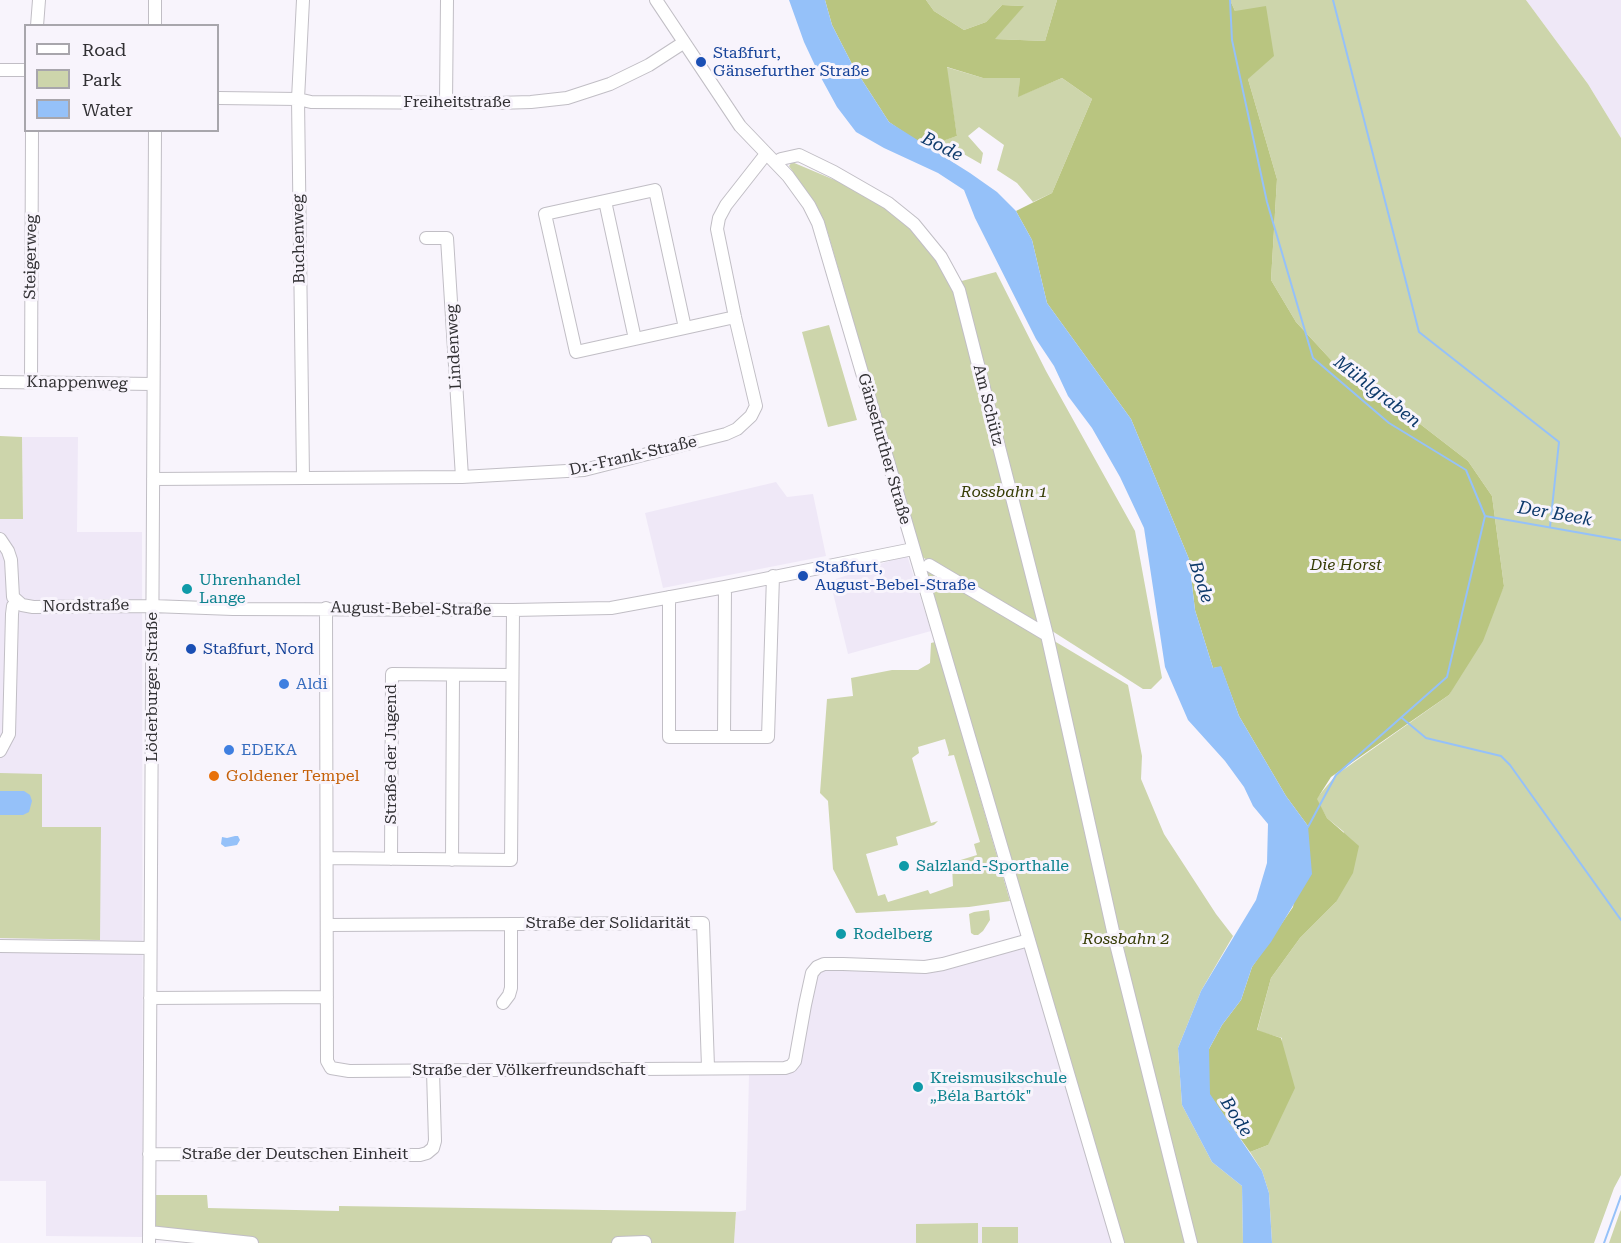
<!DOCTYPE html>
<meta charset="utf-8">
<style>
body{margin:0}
#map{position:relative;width:1621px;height:1243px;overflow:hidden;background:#f8f4fc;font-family:"Roboto Serif",serif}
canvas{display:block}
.legend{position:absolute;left:24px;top:24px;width:195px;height:108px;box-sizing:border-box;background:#f8f4fc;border:2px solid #a8a6ac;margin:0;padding:8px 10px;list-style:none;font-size:18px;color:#313033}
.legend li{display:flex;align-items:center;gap:12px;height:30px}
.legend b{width:30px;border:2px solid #a8a6ac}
</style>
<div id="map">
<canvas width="1621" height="1243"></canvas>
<ul class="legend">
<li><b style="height:8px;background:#fff"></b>Road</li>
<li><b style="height:16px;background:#cdd5ab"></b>Park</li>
<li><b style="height:16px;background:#95c1f9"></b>Water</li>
</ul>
</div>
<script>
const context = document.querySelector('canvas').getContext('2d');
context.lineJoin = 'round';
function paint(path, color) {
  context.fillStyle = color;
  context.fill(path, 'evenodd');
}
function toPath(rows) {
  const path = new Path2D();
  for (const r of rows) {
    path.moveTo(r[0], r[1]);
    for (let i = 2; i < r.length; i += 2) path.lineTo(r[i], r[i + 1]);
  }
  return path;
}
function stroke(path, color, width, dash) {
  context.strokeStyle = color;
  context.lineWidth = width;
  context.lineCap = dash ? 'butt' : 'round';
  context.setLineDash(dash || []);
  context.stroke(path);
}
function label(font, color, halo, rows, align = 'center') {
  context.font = font + ' "Roboto Serif",serif';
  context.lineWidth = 6;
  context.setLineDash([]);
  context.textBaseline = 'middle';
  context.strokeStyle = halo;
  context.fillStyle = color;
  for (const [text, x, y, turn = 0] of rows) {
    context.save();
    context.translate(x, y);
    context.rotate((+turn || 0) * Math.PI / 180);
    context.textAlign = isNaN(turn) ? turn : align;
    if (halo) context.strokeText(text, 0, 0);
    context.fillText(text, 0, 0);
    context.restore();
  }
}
const built = toPath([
 [1526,0,1621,0,1621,138,1588,84],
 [22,437,78,437,77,532,142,532,143,1237,46,1236,46,1181,0,1181,0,519,23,518],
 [776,482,787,497,813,494,826,556,663,588,645,513],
 [907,555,931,631,848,654,830,581],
 [1035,942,1122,1243,734,1243,736,1212,746,1210,749,1074,788,1072,815,974,822,969,912,972]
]);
const green = toPath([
 [926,0,1057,0,1045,41,994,39,1023,6,1002,5,986,22,964,30,934,11],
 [1230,0,1526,0,1588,84,1621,138,1621,1175,1614,1188,1594,1243,1272,1243,1269,1193,1262,1171,1250,1152,1268,1145,1282,1038,1257,1031,1271,978,1300,938,1336,902,1344,832,1327,818,1316,799,1336,775,1449,695,1504,586,1492,496,1468,461,1367,383,1332,361,1296,322,1271,280,1277,179,1248,79,1235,11],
 [946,67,983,78,1020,78,1019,96,1062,78,1092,99,1052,193,1033,202,1017,183,997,170,1004,145,979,127,968,136,983,153,981,164,941,141,957,136],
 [792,162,856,189,909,224,954,283,996,272,1046,371,1135,531,1162,678,1151,689,1143,689,1049,629,922,557,827,230,817,208,789,166],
 [829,325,857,420,828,427,802,332],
 [0,436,22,437,23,519,0,519],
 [930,567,1128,685,1142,756,1141,779,1164,834,1216,914,1233,936,1201,991,1178,1048,1182,1105,1212,1162,1242,1186,1243,1243,1122,1243,926,570],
 [935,642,1010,901,969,907,856,913,833,869,828,801,820,793,827,699,853,696,851,678,892,670,918,670,930,663,931,643],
 [945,739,949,753,948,756,954,755,980,842,974,844,977,855,954,862,952,866,953,886,930,894,928,890,888,902,885,894,878,896,866,854,898,845,896,837,934,825,938,821,931,823,912,758,919,753,918,747],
 [0,773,42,774,42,827,101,827,100,940,0,938],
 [989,910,990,920,983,931,978,935,974,935,971,933,969,914,974,912],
 [156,1195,207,1195,208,1208,339,1211,339,1206,736,1212,734,1243,224,1243,155,1229],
 [1621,1210,1621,1243,1609,1243,1620,1212],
 [978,1223,978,1243,916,1243,916,1224],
 [982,1227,1018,1227,1018,1243,982,1243]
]);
const forest = toPath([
 [825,0,926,0,934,11,964,30,986,22,1002,5,1024,6,995,39,1045,41,1057,0,1230,0,1235,11,1266,6,1274,56,1248,79,1277,179,1271,280,1296,322,1332,361,1367,383,1468,461,1492,496,1504,586,1483,641,1449,695,1331,777,1317,799,1327,818,1359,846,1353,873,1336,902,1300,938,1271,978,1257,1030,1281,1038,1295,1088,1268,1145,1250,1152,1209,1094,1209,1049,1222,1025,1241,1000,1252,967,1293,907,1308,826,1286,796,1239,716,1221,667,1213,668,1195,610,1189,559,1131,419,1047,303,1032,240,1016,211,1052,193,1092,99,1062,78,1018,97,1020,78,983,78,947,67,957,136,925,147,889,122,853,66,832,25]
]);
const water = toPath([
 [789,0,825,0,832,25,853,66,889,122,970,173,997,192,1016,211,1032,240,1047,303,1131,419,1189,559,1195,610,1213,668,1221,666,1239,716,1286,796,1308,826,1312,874,1271,942,1252,967,1241,1000,1222,1025,1209,1049,1210,1094,1262,1171,1269,1193,1272,1243,1243,1243,1242,1186,1212,1162,1182,1105,1178,1048,1201,991,1256,900,1267,863,1268,824,1253,806,1244,787,1225,761,1188,720,1165,667,1144,528,1120,477,1092,428,1068,396,1054,366,1036,339,975,218,964,190,938,173,884,148,856,132,837,107,819,74,804,42],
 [0,791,24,791,30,795,32,801,29,812,23,815,0,815],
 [235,836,238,836,240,840,237,845,225,847,221,844,222,837,227,838]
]);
const stream = toPath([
 [1230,0,1232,40,1267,202,1313,358,1389,423,1466,470,1485,516,1447,677,1336,775,1308,827],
 [1333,0,1419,332,1559,442,1550,527],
 [1485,516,1621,540],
 [1402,718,1426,738,1501,756,1510,765,1621,920],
 [1604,1243,1621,1196]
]);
const minor = toPath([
 [155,0,155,26],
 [656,0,740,126,788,176,809,205,818,223,1118,1243],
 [37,26,39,0],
 [0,70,26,70],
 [218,98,298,99,311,102,496,103,531,102,567,98,610,84,649,65,683,43],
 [446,103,447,0],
 [776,163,781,159,799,155,834,172,888,203,914,224,941,257,959,290,1047,635,1115,940,1191,1243],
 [605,201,635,339],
 [426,238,447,238,462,477],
 [685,328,655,190,545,214,576,352,735,317],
 [0,382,153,384],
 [31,383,32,130],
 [303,478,298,99,303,0],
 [153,479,462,477,584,470,726,434,737,429,751,416,756,406,735,317,717,229,719,218,726,205,766,154],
 [0,539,8,551,11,560,13,597,22,605,33,607,152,606,233,609,513,610,611,608,725,587,913,549],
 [929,565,1047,635],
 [669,597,669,737,768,737,773,576],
 [326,608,327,1061,331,1068,349,1071,785,1068,791,1066,795,1061,805,1005,812,973,817,967,824,964,843,964,925,967,943,964,1029,940],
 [724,736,725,587],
 [0,751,9,734,12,614,13,606,17,602],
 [327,858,511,860,513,610],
 [391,859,392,674,512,675],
 [452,860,453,675],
 [328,925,703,923,708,1067],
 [0,946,150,948],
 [150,998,327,997],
 [503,1003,509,995,511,988,511,924],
 [149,1154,420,1155,427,1153,433,1148,435,1141,433,1071],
 [149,1232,252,1243],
 [149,1243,155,130],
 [618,1243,645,1242]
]);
const markers = [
 [701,62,6,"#1a4fb4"],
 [803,576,6,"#1a4fb4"],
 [187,589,6,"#0f9aa8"],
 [191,649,6,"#1a4fb4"],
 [284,684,6,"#3f7fe0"],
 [229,750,6,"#3f7fe0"],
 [214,776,6,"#e8710a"],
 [904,866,6,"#0f9aa8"],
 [841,934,6,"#0f9aa8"],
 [918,1087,6,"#0f9aa8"]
];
const transitNames = [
 ["Staßfurt,",713,53],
 ["Gänsefurther Straße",713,71],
 ["Staßfurt,",815,567],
 ["August-Bebel-Straße",815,585],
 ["Staßfurt, Nord",203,649]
];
const streetNames = [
 ["Freiheitstraße",457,102],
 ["Buchenweg",299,239,-91],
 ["Steigerweg",31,257,-89],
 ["Lindenweg",454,347,-93],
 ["Knappenweg",77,383,1],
 ["Am Schütz",988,405,76],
 ["Gänsefurther Straße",884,449,74],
 ["Dr.-Frank-Straße",633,456,-13],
 ["Nordstraße",86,606,-1],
 ["August-Bebel-Straße",411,609,1],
 ["Löderburger Straße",152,687,-90],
 ["Straße der Jugend",391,754,-90],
 ["Straße der Solidarität",608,923],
 ["Straße der Völkerfreundschaft",529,1070],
 ["Straße der Deutschen Einheit",295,1154]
];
const parkNames = [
 ["Rossbahn 1",1004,492],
 ["Die Horst",1346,565],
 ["Rossbahn 2",1126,939]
];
const cultureNames = [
 ["Uhrenhandel",199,580],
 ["Lange",199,598],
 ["Salzland-Sporthalle",916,866],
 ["Rodelberg",853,934],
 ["Kreismusikschule",930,1078],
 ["„Béla Bartók\"",930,1096]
];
const shopNames = [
 ["Aldi",296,684],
 ["EDEKA",241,750]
];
const foodNames = [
 ["Goldener Tempel",226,776]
];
const waterNames = [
 ["Bode",942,147,27],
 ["Mühlgraben",1377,392,38],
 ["Der Beek",1555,514,10],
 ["Bode",1201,582,72],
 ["Bode",1236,1117,57]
];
paint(built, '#efe8f7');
paint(green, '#cdd5ab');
paint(forest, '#b9c580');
paint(water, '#95c1f9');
stroke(stream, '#95c1f9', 2);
stroke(minor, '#c1bec5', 14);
stroke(minor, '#fff', 12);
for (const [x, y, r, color] of markers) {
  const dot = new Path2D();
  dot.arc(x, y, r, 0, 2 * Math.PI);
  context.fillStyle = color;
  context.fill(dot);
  stroke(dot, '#f8f4fc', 2);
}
label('16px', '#164399', '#f8f4fc', transitNames, 'left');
label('16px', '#313033', '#f8f4fc', streetNames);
label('italic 16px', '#363c05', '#f8f4fc', parkNames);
label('16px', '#0d838f', '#f8f4fc', cultureNames, 'left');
label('16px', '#366cbe', '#f8f4fc', shopNames, 'left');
label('16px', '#c56008', '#f8f4fc', foodNames, 'left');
label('italic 18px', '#0d396a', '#f8f4fc', waterNames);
</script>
